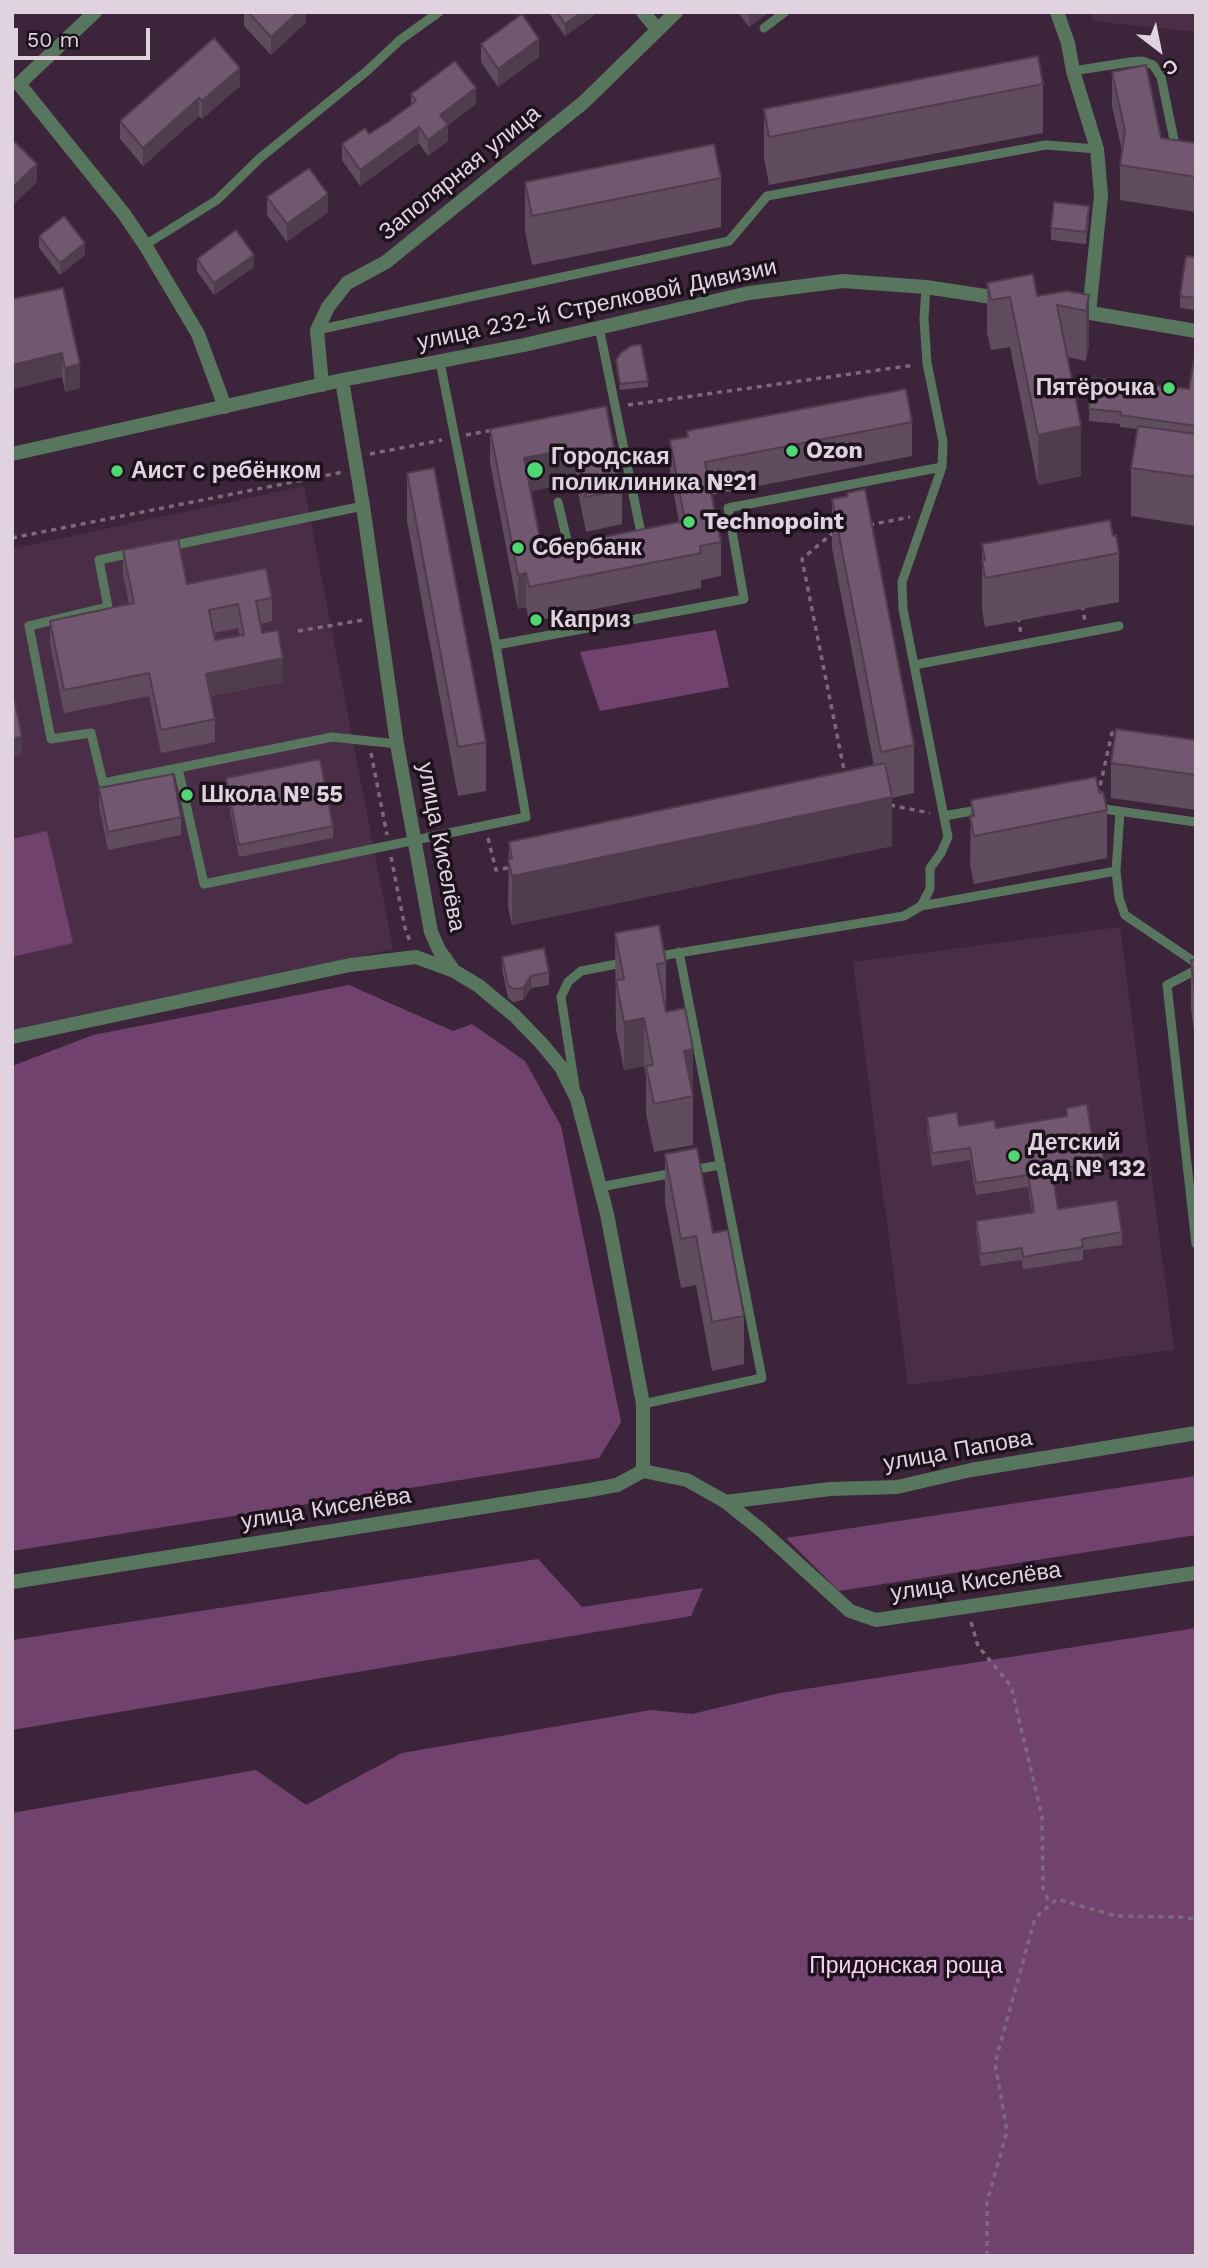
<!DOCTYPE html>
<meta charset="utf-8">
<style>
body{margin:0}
#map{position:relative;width:1208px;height:2268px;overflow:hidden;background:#3c253b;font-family:"Work Sans",sans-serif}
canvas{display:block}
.frame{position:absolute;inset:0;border:14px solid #e1d2e0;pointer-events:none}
.north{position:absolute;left:1124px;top:14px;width:70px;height:70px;-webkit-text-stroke:5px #1d121c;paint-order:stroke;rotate:148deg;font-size:19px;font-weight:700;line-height:28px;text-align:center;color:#e1d2e0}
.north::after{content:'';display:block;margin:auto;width:24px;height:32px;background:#e1d2e0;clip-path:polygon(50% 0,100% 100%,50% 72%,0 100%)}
.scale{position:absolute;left:14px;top:28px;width:136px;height:32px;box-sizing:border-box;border:4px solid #e1d2e0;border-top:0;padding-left:9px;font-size:21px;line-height:24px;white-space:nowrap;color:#e1d2e0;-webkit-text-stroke:5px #1d121c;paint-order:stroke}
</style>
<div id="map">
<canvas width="1208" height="2268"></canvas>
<div class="frame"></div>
<div class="north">С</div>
<div class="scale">50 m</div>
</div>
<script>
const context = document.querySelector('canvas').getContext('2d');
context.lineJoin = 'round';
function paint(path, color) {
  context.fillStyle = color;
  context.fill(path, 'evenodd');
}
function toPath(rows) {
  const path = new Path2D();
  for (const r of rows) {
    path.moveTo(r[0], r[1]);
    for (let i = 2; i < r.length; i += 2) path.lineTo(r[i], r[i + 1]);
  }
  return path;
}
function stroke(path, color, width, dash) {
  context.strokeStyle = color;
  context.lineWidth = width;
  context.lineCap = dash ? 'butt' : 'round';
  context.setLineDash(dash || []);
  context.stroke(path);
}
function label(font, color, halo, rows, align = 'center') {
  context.font = font + ' "Work Sans",sans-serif';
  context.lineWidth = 7;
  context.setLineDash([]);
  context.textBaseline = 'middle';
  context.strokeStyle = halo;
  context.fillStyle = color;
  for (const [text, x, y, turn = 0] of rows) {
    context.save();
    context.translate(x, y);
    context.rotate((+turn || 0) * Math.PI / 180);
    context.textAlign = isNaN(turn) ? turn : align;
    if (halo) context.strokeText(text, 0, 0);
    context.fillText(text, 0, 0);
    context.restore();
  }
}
const built = toPath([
 [1090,12,1196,12,1196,32,1093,21],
 [304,486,393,949,12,1033,12,549],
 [1120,927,1174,1350,908,1385,853,962]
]);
const green = toPath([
 [716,630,729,687,600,711,580,652],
 [47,831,73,943,12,957,12,839],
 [349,985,453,1031,472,1024,525,1061,561,1126,621,1422,599,1458,12,1551,12,1066,93,1035],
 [1196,1476,1196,1535,839,1591,786,1538],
 [538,1559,582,1607,703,1588,691,1616,12,1730,12,1640],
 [1196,1628,1196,2256,12,2256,12,1813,256,1770,306,1805,402,1753,651,1710,692,1714,780,1693]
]);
const path = toPath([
 [628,405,915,365],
 [466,435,493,430],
 [370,454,442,440],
 [869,525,910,517],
 [834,532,802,559,845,775],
 [12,538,343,472],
 [1082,605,1085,621],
 [1018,617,1021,634],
 [298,631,363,620],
 [371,753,387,835],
 [1098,795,1112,733,1118,734],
 [890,805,930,813],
 [488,838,496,870,512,867],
 [391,857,405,928,411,944],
 [971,1622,978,1646,1011,1686,1042,1816,1043,1889,1050,1904],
 [987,2256,987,2202,1007,2131,995,2063,1035,1918,1057,1899,1116,1916,1179,1917,1196,1919]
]);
const service = toPath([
 [764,28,785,12],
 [1073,71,1130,62,1142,61,1153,65,1161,77,1177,154,1196,157],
 [145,245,217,200,260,158,367,71,400,40,439,12],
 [599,327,642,538,639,539],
 [317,330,729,241,767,196,1046,145,1097,149],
 [440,362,496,645],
 [558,502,570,553],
 [170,546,363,506],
 [132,553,99,560,108,607,29,626,51,739,91,733,103,783,332,737,397,744],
 [914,665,1119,626],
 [178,768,204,884,526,817,496,645,744,599,728,508,942,467],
 [1097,808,1196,822],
 [1120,811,1116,871,1119,898,1125,915,1196,963],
 [944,816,983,809],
 [921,906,1116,871],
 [654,957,904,916,921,906,930,889,930,868,941,853,948,837,903,609,902,582,942,467,943,442,927,363,924,319,926,287],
 [1196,970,1167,985,1196,1244],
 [575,1087,561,997,568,982,581,971,627,962],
 [691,1170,721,1165],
 [600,1187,674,1173],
 [643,1404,762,1378,679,952]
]);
const minor = toPath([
 [95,12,19,84,124,214,145,245,198,334,225,407],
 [643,12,657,29],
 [1057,12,1068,43,1073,71,1097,149,1101,195,1089,313],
 [342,380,363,506,397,744,431,932,439,950,454,971,479,986,515,1016,542,1044,561,1067,577,1099,607,1214,643,1404,643,1471],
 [322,385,317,330,328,307,347,283,386,262,584,102,676,12],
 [12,1037,350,965,416,957,454,971],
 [726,1502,830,1489,897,1487,971,1470,1196,1433],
 [12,1582,590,1490,617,1485,643,1471,687,1480,726,1502,761,1530,850,1611,876,1620,1196,1573]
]);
const tertiary = toPath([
 [1073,310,1196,331],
 [12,454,342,380,524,345,749,293,843,281,926,287,1005,299]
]);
const wall = toPath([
 [244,12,306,12,306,22,271,55,244,26],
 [548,12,598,12,565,36],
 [738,12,769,12,749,27],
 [481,44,539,57,498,87,481,62],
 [1112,72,1161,138,1196,143,1196,212,1120,200,1120,165,1122,151,1112,106],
 [1043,84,1043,133,769,185,764,158,764,109],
 [240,86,202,119,199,116,143,166,120,139,120,121],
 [411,94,476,104,448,125,448,141,428,156,419,143,360,186,342,160,342,144,369,134,388,122,411,105],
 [721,178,721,227,532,265,525,231,525,182],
 [267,197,328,212,287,242,267,215],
 [1089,218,1086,244,1051,240,1051,228],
 [39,236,85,255,60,275,39,248],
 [1196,257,1196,310,1180,308,1180,296],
 [197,259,254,267,214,295,197,271],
 [987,283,1037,296,1089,295,1089,345,1086,361,1067,357,1081,476,1038,485,1010,347,991,350,987,333],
 [63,288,80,388,65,392,62,377,12,389,12,299],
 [1196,359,1196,526,1131,516,1131,468,1137,429,1120,427,1120,424,1089,421,1090,378,1189,389],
 [616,360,648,381,648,387,620,390],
 [606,406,622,490,622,524,586,532,576,482,531,491,542,549,679,522,670,474,670,440,687,437,687,431,912,422,912,456,712,495,721,542,721,576,701,580,701,588,529,622,526,607,518,609,490,463,490,429],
 [407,473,486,742,486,791,458,796,407,521],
 [847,493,914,745,914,793,892,798,892,846,512,925,508,907,509,842,874,766,832,548,832,499,847,496],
 [1113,536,1119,553,1119,602,985,627,982,609,982,544],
 [123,550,187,584,272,598,272,621,260,624,262,633,283,682,211,696,215,719,215,742,161,753,149,696,64,713,50,644,50,621,129,604,123,574],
 [238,628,240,636,215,640,214,633],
 [1196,740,1196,810,1111,798,1111,763],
 [226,778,333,826,333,838,239,857,226,790],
 [99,788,181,817,181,835,108,850,99,806],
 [1099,793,1107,810,1107,858,974,884,970,865,971,800],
 [615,933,666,963,666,1011,693,1049,693,1145,654,1152,646,1114,646,1076,644,1066,624,1070,616,1029],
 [502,957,549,972,549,985,531,988,523,1000,513,1002,508,998,502,969],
 [1191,960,1196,960,1196,1047,1191,1009],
 [1066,1108,1093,1144,1104,1162,1104,1174,1054,1182,1058,1209,1122,1232,1122,1245,1083,1250,1083,1260,1040,1267,1023,1269,1022,1260,981,1266,976,1233,976,1221,1032,1213,1028,1187,976,1195,970,1160,932,1166,927,1129,927,1117,959,1126,996,1128,1066,1117],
 [665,1154,713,1233,744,1316,744,1364,712,1371,696,1285,681,1288,665,1203]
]);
const shadedWall = toPath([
 [298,12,306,12,306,22,271,55,271,37],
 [582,12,598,12,565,36,565,24],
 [749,12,769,12,749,27],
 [539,39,539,57,498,87,498,69],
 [240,68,240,86,202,119,202,101],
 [476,88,476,104,440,131,440,115],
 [199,98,199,116,143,166,143,148],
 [448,125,448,141,428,156,428,140],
 [419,127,419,143,360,186,360,170],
 [37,164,37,182,12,206,12,188],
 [328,194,328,212,287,242,287,224],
 [1089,206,1089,218,1086,244,1086,232],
 [85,243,85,255,60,275,60,263],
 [254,255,254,267,214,295,214,283],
 [1089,295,1089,345,1086,361,1086,311],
 [62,353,62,377,12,389,12,365],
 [80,364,80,388,65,392,65,368],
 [1081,426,1081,476,1038,485,1038,435],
 [576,448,576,482,524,493,524,458],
 [526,573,526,607,518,609,518,575],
 [283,658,283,682,206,697,206,674],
 [22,737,22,755,12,757,12,739],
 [892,797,892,846,512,925,512,876],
 [531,976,531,988,523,1000,523,988],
 [644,1018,644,1066,624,1070,624,1022],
 [693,1049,693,1098,684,1051]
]);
const building = toPath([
 [248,12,298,12,271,37,248,12],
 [557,12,582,12,565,24,557,12],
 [522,14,539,39,498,69,481,44,522,14],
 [214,38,240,68,202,101,199,98,143,148,120,121,214,38],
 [1038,56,1043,84,769,137,764,109,1038,56],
 [455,61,476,88,440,115,448,125,428,140,419,127,360,170,342,144,365,128,369,134,388,122,416,101,411,94,455,61],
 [1146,65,1161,138,1196,143,1196,177,1120,165,1125,131,1112,72,1146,65],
 [15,142,37,164,12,188,12,144,15,142],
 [714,144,721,178,532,216,525,182,714,144],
 [309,168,328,194,287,224,267,197,309,168],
 [1054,202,1089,206,1086,232,1051,228,1054,202],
 [64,216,85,243,60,263,39,236,64,216],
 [236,230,254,255,214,283,197,259,236,230],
 [1186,256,1196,257,1196,298,1180,296,1186,256],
 [1033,274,1037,296,1067,291,1089,295,1086,311,1057,305,1081,426,1038,435,1010,297,991,300,987,283,1033,274],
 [63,288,80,364,65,368,62,353,12,365,12,299,63,288],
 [641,344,648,381,620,384,616,360,621,353,631,346,641,344],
 [1194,359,1196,359,1196,426,1120,415,1121,412,1089,409,1090,378,1189,389,1194,359],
 [906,389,912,422,705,462,721,542,700,546,701,553,529,587,526,573,518,575,490,429,606,406,622,490,586,497,576,448,524,458,542,549,685,521,670,440,688,437,687,431,906,389],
 [1138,426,1196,434,1196,477,1131,468,1138,426],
 [434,468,486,742,458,747,407,473,434,468],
 [865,489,914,745,881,752,832,499,848,496,847,493,865,489],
 [1110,520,1113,536,1116,535,1119,553,985,578,982,560,985,560,982,544,1110,520],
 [178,539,187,584,266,568,272,598,256,601,262,633,278,630,283,658,206,674,215,719,161,730,149,673,64,690,50,621,134,603,123,550,178,539],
 [238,604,244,635,215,640,209,610,238,604],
 [15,702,22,737,12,739,12,703,15,702],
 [1116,729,1196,740,1196,775,1111,763,1116,729],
 [320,759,333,826,239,845,226,778,320,759],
 [885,763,892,797,512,876,508,859,512,858,509,842,885,763],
 [173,774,181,817,108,832,99,788,173,774],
 [1096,777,1099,793,1103,792,1107,810,974,836,970,816,974,816,971,800,1096,777],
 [659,925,666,963,657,964,666,1012,685,1008,693,1049,684,1051,693,1096,654,1104,646,1066,653,1065,644,1018,624,1022,616,980,624,979,615,933,659,925],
 [544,948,549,972,531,976,523,988,513,989,508,985,502,957,544,948],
 [1191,960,1196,960,1196,999,1191,960],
 [1087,1104,1093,1144,1101,1142,1104,1162,1052,1170,1058,1209,1117,1200,1122,1232,1082,1239,1083,1247,1040,1254,1023,1257,1022,1248,981,1254,976,1221,1034,1212,1028,1175,976,1183,970,1148,932,1153,927,1117,957,1112,959,1126,994,1120,996,1128,1067,1116,1066,1108,1087,1104],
 [697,1148,713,1233,728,1230,744,1316,712,1322,696,1236,681,1239,665,1154,697,1148]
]);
const markers = [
 [1169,388,7,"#51d674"],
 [792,451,7,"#51d674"],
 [535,470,9,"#51d674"],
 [117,471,7,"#51d674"],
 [689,522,7,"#51d674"],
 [518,548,7,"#51d674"],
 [536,620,7,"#51d674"],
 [187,795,7,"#51d674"],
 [1014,1156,7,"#51d674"]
];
const streetNames = [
 ["Заполярная улица",460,173,-39],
 ["улица 232-й Стрелковой Дивизии",597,305,-12],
 ["улица Киселёва",441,847,79],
 ["улица Папова",958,1451,-10],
 ["улица Киселёва",326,1509,-9],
 ["улица Киселёва",976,1582,-8]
];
const poiNames = [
 ["Пятёрочка",1155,388,"right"],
 ["Ozon",806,451],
 ["Городская",551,457],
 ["поликлиника №21",551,483],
 ["Аист с ребёнком",131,471],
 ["Technopoint",703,522],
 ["Сбербанк",532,548],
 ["Каприз",550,620],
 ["Школа № 55",201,795],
 ["Детский",1028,1143],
 ["сад № 132",1028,1169]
];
const parkNames = [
 ["Придонская роща",906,1966]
];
paint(built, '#4a2e48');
paint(green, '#72426f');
stroke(path, '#7d697c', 3.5, [5, 5]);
stroke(service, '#58765d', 9);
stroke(minor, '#58765d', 14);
stroke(tertiary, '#58765d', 14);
paint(wall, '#614b5f');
paint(shadedWall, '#4f3d4e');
paint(building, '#71576f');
stroke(building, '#4f3d4e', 2);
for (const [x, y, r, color] of markers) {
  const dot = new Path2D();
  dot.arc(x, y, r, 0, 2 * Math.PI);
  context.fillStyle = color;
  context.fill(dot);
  stroke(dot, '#1d121c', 2.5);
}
label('23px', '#e1d2e0', '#1d121c', streetNames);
label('bold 23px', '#e1d2e0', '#1d121c', poiNames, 'left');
label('23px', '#f6d2f3', '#1d121c', parkNames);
</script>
